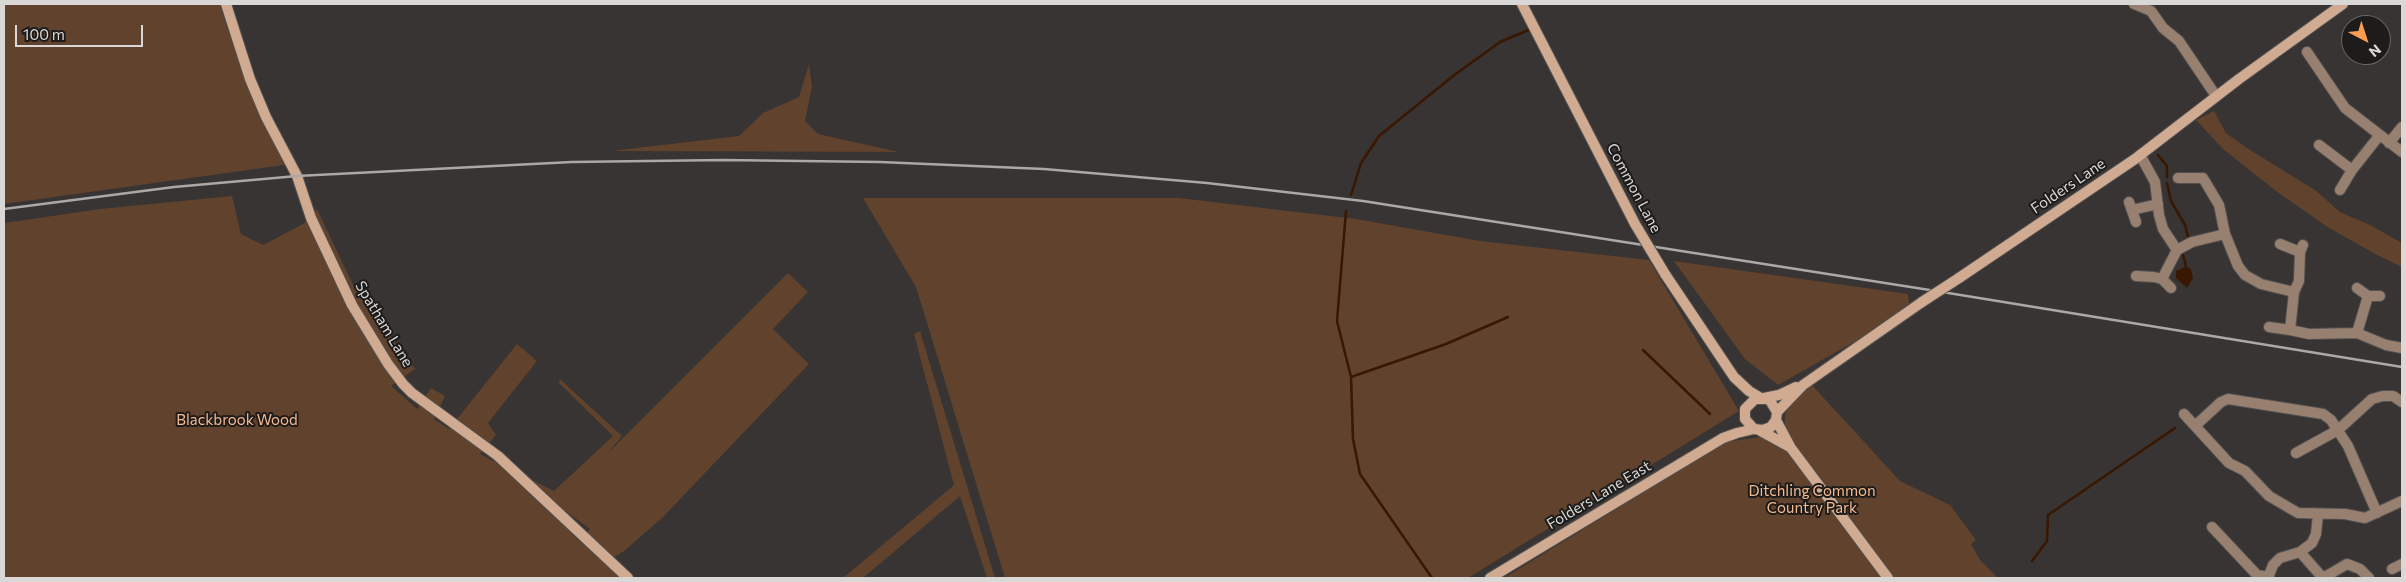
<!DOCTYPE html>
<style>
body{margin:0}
#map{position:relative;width:2406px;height:582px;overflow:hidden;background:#373433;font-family:Commissioner,sans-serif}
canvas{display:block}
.frame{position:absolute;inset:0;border:5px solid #dad8d7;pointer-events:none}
.north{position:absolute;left:2341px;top:15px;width:50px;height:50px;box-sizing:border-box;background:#1d1c1b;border:1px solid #696766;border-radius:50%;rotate:140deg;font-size:14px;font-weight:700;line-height:20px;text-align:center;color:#dad8d7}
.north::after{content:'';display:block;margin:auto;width:18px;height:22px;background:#fc9d54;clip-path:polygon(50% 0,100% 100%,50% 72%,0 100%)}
.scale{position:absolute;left:15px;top:25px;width:128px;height:22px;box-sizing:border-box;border:2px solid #dad8d7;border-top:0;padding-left:6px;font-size:15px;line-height:18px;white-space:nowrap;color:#dad8d7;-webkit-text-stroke:4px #1d1c1b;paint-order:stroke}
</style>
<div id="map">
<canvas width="2406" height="582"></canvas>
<div class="frame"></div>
<div class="north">N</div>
<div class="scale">100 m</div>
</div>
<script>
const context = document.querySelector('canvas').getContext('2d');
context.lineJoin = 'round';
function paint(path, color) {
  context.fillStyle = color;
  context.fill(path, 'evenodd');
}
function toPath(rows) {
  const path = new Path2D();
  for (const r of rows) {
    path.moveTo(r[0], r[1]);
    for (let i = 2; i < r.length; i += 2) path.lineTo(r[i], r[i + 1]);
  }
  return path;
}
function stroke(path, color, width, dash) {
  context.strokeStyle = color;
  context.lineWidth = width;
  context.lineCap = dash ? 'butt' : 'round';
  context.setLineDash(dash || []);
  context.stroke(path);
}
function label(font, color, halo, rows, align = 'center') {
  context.font = font + ' Commissioner,sans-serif';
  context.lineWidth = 4;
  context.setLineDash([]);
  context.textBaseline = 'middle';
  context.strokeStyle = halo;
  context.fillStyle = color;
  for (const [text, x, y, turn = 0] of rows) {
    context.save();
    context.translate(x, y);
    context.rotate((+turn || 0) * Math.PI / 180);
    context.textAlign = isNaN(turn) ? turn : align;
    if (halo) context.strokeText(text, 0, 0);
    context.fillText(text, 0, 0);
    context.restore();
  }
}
const green = toPath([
 [4,4,220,4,228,31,284,165,4,204],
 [809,64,812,87,805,121,818,134,899,152,611,151,739,136,763,113,799,97],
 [2214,111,2226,133,2250,150,2315,190,2340,212,2370,225,2402,243,2402,267,2379,256,2329,228,2276,191,2223,149,2196,120],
 [232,196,241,234,263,245,303,224,317,209,356,291,415,369,391,386,417,409,431,388,445,396,434,419,449,429,517,344,537,361,488,423,496,435,480,454,554,491,613,436,558,382,561,380,622,436,607,454,788,273,808,292,773,329,809,364,662,518,624,551,605,563,623,578,4,578,4,223,100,209],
 [564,510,590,529,579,541,557,518],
 [863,198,1179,198,1356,219,1480,241,1649,260,1739,411,1468,578,1005,578,916,287],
 [1674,261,1908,294,1909,305,1854,342,1778,385,1745,359],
 [920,331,995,578,987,578,960,496,863,578,843,578,954,485,914,334],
 [1811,384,1900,481,1950,505,1976,540,1971,544,1980,560,1998,578,1504,578,1726,442,1767,436,1785,424,1785,416,1788,407]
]);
const water = toPath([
 [2186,266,2191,270,2193,278,2187,288,2176,278,2176,271]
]);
const stream = toPath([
 [2158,155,2167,166,2167,177],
 [2167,183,2171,201,2185,225,2188,237],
 [1351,195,1361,163,1379,136,1453,76,1500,42,1531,29],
 [1346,211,1337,321,1351,377,1353,439,1360,474,1432,578],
 [2183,255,2186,266],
 [1643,350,1710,414],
 [1351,377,1446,344,1508,317],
 [2032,561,2047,541,2048,515,2175,428]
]);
const street = toPath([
 [2134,4,2151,11,2163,28,2179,41,2216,96],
 [2307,52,2345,108,2402,152],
 [2389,143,2402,127],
 [2319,145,2352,170],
 [2140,155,2155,182,2159,215,2163,229,2177,250,2192,242,2225,234,2238,266,2245,275,2261,284,2294,292,2290,330,2309,334,2357,333,2386,345,2402,348],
 [2178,178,2203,178,2219,205,2225,234],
 [2340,190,2352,170,2379,136],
 [2129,202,2136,222],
 [2132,210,2158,204],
 [2280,244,2300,252],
 [2136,276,2154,277,2162,279,2171,288],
 [2162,279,2177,250],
 [2357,288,2368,296],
 [2294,292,2299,281,2300,252,2303,245],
 [2269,327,2290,330],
 [2357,333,2368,296,2380,296],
 [2184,414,2229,463,2245,471,2269,496,2298,513,2345,514,2365,518,2402,501],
 [2195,426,2221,402,2228,399,2323,414,2331,420,2348,446,2377,513],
 [2296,453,2338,430,2372,399,2383,396,2393,396,2402,402],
 [2212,527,2257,575,2268,577],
 [2300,552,2323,578],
 [2392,569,2402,564],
 [2268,578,2273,565,2280,558,2300,552,2312,543,2316,534,2318,514],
 [2323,578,2347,564,2360,569,2369,578]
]);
const secondary = toPath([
 [226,4,250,79,266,117,297,176,311,218,352,305,388,364,403,384,412,393,498,456,628,578],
 [1522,4,1635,224],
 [1665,274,1734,377,1749,391,1759,397],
 [1959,278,2135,159,2239,79,2343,4],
 [1764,398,1779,395,1796,387],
 [1777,412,1803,385,1922,302],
 [1776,420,1791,448,1888,578],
 [1759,430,1790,447],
 [1490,578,1723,438,1737,433,1754,429,1763,430,1771,427,1776,420,1777,412,1769,399,1755,399,1745,409,1745,419,1754,429]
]);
const rail = toPath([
 [4,209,174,187,297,176,572,162,723,160,880,162,1044,169,1207,183,1363,201,1936,291,2402,367]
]);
const secondaryBridge = toPath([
 [1635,224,1665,274],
 [1922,302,1959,278]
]);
const streetNames = [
 ["Folders Lane",2068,186,-34],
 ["Common Lane",1634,188,62],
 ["Spatham Lane",384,324,59],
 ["Folders Lane East",1599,495,-31]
];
const parkNames = [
 ["Blackbrook Wood",237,420],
 ["Ditchling Common",1812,491],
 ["Country Park",1812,508]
];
paint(green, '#60422d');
paint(water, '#391700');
stroke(stream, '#391700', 2.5);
stroke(street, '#545251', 12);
stroke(secondary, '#545251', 12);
stroke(street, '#988070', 10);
stroke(secondary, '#d0ab91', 10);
stroke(rail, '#aba8a7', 2.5);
stroke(secondaryBridge, '#545251', 12, []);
stroke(secondaryBridge, '#d0ab91', 10);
label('15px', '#dad8d7', '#1d1c1b', streetNames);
label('15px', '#f7ba8f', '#1d1c1b', parkNames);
</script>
